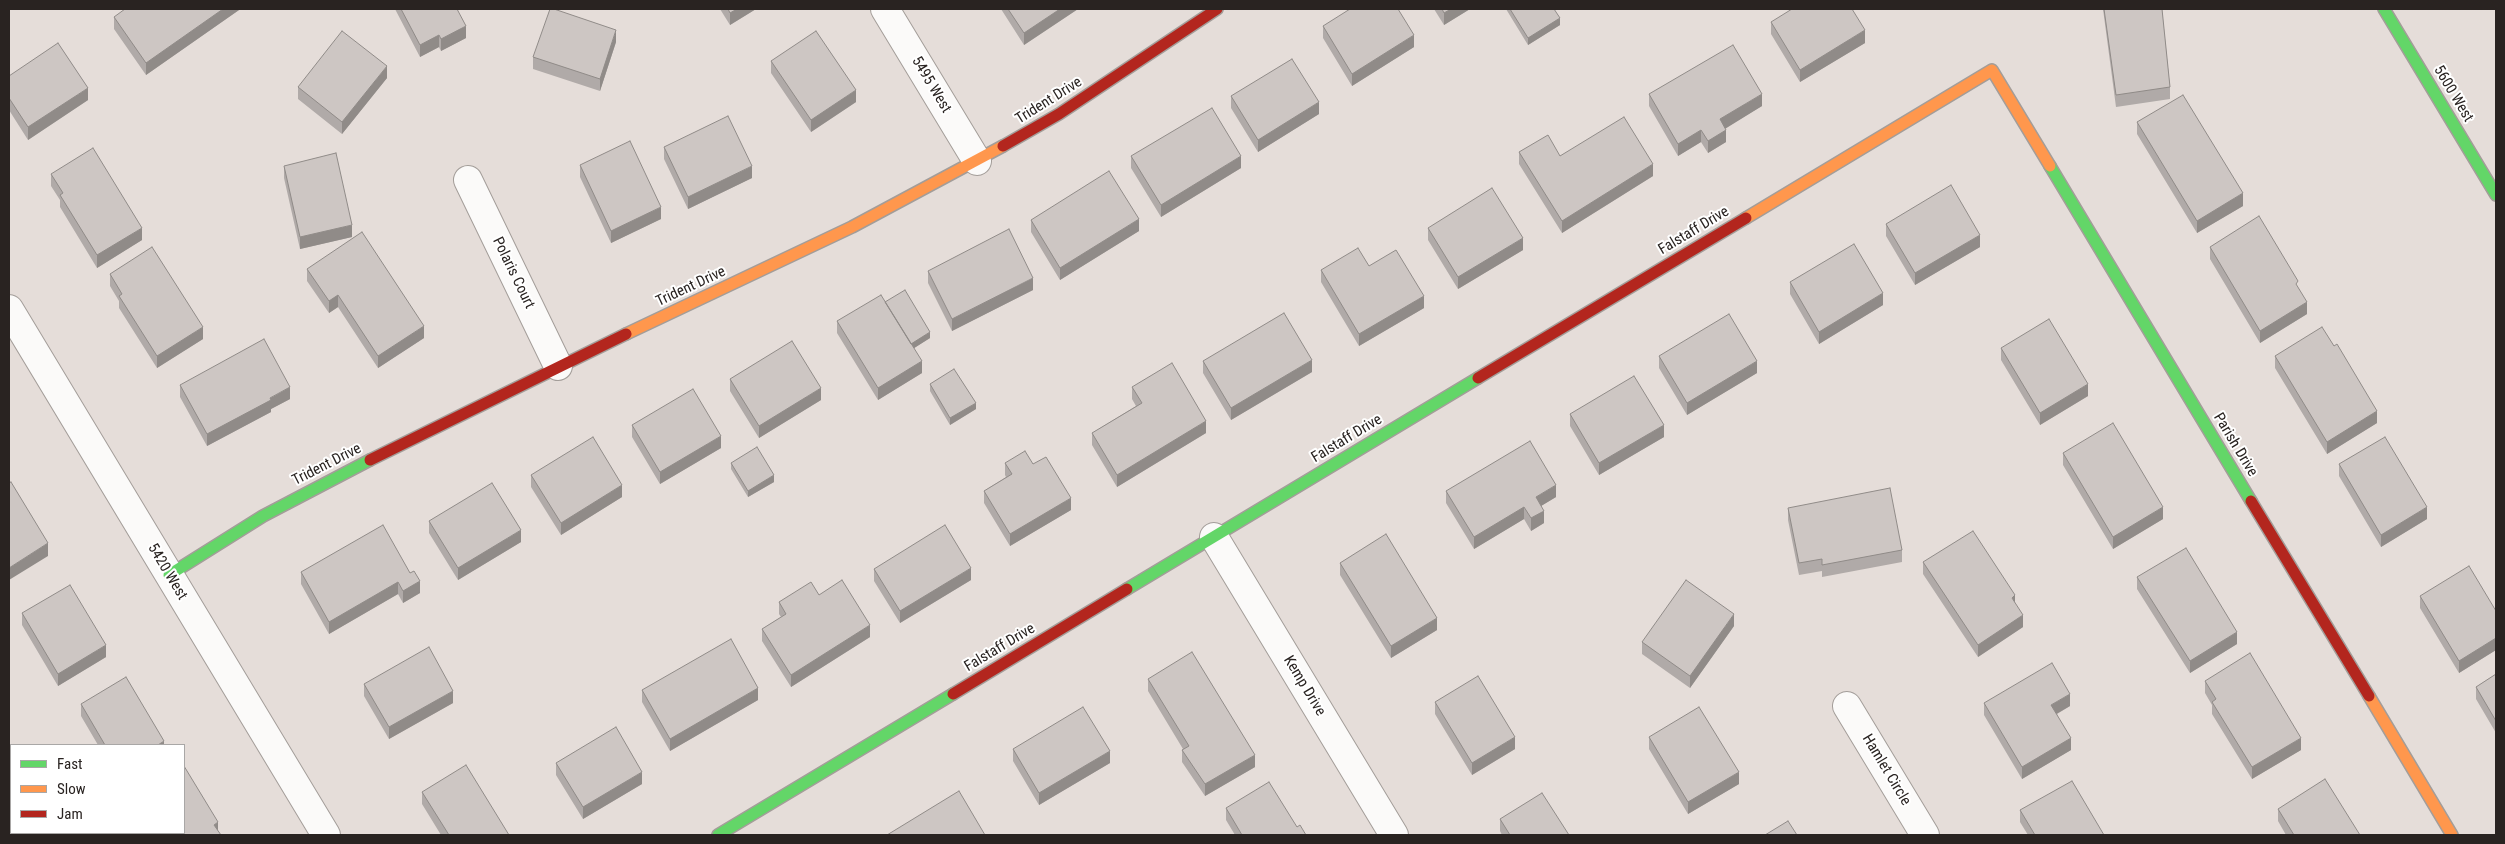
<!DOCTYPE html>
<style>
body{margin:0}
#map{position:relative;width:2505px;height:844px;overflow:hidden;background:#e5ddd9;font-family:"Roboto Condensed",sans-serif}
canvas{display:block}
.frame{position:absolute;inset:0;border:10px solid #292321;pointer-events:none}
.legend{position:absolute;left:10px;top:744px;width:175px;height:90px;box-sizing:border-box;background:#fff;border:1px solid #a9a7a6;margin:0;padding:6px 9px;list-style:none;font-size:15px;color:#292321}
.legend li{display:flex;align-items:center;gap:10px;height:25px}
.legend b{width:25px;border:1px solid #a9a7a6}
</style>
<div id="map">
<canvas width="2505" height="844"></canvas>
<div class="frame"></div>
<ul class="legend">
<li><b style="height:6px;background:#63d668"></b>Fast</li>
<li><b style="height:6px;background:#ff974d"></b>Slow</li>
<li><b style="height:6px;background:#b3261e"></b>Jam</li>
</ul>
</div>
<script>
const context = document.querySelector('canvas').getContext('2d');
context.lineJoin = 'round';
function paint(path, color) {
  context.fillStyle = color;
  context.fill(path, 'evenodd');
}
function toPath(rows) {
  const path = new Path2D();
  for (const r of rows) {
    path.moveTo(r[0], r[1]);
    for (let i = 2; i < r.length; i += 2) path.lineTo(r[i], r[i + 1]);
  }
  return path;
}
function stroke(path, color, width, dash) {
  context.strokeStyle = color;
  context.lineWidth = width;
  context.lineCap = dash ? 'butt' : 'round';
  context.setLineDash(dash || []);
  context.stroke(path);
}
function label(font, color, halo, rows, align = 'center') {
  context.font = font + ' "Roboto Condensed",sans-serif';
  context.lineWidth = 4;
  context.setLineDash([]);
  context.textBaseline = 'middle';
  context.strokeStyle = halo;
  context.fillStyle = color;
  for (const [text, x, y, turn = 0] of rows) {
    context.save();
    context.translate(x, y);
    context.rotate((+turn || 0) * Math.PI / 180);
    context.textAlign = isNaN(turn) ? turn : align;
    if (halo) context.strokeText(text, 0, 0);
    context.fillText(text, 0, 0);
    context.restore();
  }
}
const green = toPath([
 [9,765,11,769,11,833,50,833,52,835,9,835]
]);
const street = toPath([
 [885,9,977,161],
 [468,180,558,366],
 [9,309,326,835],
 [1214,537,1394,835],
 [1847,706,1925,835]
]);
const fast = toPath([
 [2384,9,2496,195],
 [2050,166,2251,501],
 [169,575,263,516,370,460],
 [1127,589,1478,378],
 [718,835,953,694]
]);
const slow = toPath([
 [1746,218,1992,70,2050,166],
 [626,334,852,227,1003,146],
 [2369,696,2452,835]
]);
const jam = toPath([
 [1003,146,1059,114,1217,9],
 [1478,378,1746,218],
 [370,460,626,334],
 [2251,501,2369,696],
 [953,694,1127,589]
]);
const wall = toPath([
 [239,9,239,10,146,75,114,29,114,17],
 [395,9,457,9,466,38,441,51,439,47,420,57],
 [720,9,756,9,730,25],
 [1001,9,1078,9,1024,45],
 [1434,9,1470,9,1444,25],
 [1506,9,1554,9,1560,25,1528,45],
 [2103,9,2162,9,2170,87,2170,99,2116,107],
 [1771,22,1865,43,1800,82,1771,34],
 [1323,26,1414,47,1352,86,1323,38],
 [616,42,600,91,533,69,533,57],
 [771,61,856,102,811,132,771,73],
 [9,76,88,100,28,140,9,110],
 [387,78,342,134,298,99,298,87],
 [1649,94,1762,106,1725,128,1726,142,1708,153,1701,142,1678,156,1649,106],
 [1231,96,1319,114,1258,152,1231,108],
 [2137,122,2243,206,2197,233,2137,134],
 [664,147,752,178,688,209,664,159],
 [1519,152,1560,156,1653,176,1562,233,1519,164],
 [1131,156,1241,168,1161,217,1131,168],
 [580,165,661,219,611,243,580,177],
 [284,166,352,237,300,249,284,178],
 [51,174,142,240,97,268,60,207,60,200,51,186],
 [1031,220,1139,231,1060,280,1031,232],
 [1886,224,1980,247,1915,285,1886,236],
 [1428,228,1523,250,1458,289,1428,240],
 [2210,247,2298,288,2307,314,2260,343,2210,259],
 [1369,266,1424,308,1359,346,1321,282,1321,270],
 [307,269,424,338,378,368,338,307,329,313,307,281],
 [928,271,1033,290,952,331,928,283],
 [110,274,203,339,157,368,119,308,119,301,110,286],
 [1790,282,1883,305,1819,344,1790,294],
 [885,302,930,338,914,348,922,373,878,400,837,333,837,321],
 [2334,346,2377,423,2327,454,2275,368,2275,356],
 [2001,348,2088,396,2040,425,2001,360],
 [1659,356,1757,373,1687,415,1659,368],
 [1203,361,1312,372,1231,420,1203,373],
 [730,379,821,400,759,438,730,391],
 [930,384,976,409,950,425,930,391],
 [180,385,290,399,271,409,271,412,207,446,180,397],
 [1132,387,1206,433,1117,487,1092,445,1092,433,1136,406,1132,399],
 [1570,414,1664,437,1599,475,1570,426],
 [632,425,721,448,660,484,632,437],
 [2063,453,2163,519,2113,549,2063,465],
 [731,463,774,482,748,497,731,469],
 [1005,463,1033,464,1071,510,1010,546,984,503,984,491,1006,477,1005,475],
 [2339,464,2427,519,2381,547,2339,476],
 [531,475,622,497,561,535,531,487],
 [1446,491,1556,497,1541,506,1544,523,1531,531,1524,519,1474,549,1446,503],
 [1788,508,1902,550,1902,562,1822,577,1822,571,1799,575,1788,520],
 [429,521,521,542,458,580,429,533],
 [1923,562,2015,603,2023,627,1978,657,1923,574],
 [1340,563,1437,630,1391,658,1340,575],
 [874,569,971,580,900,623,874,581],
 [301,572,410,573,420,593,403,603,398,594,329,634,301,584],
 [2137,577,2237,644,2190,673,2137,589],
 [819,595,870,637,791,687,762,641,762,629,781,617,779,614,779,602],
 [2420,596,2496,611,2496,650,2459,673,2420,608],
 [22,613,106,657,58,686,22,625],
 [1734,626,1690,688,1642,654,1642,642],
 [2496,674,2496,733,2476,699,2476,687],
 [1148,679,1255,767,1205,796,1182,762,1182,750,1183,749,1148,691],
 [2205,681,2301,750,2252,779,2212,714,2212,705,2205,693],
 [364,684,453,703,389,739,364,696],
 [642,690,758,700,670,751,642,702],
 [1435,702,1515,749,1472,775,1435,714],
 [1984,703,2070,706,2057,714,2071,750,2022,779,1984,715],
 [81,704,164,745,98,745,81,716],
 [1649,737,1739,784,1688,814,1649,749],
 [1013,749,1110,763,1039,805,1013,761],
 [556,763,642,784,583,819,556,775],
 [422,792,509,835,441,835,422,804],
 [1226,808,1306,835,1235,835,1226,820],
 [2278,809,2360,835,2286,835,2278,821],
 [2020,810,2104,835,2028,835,2020,822],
 [1500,819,1569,835,1502,835,1500,831],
 [218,831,221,835,155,835,153,833]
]);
const shadedWall = toPath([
 [223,9,239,9,239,10,146,75,146,63],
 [737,9,756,9,730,25,730,13],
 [1060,9,1078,9,1024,45,1024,33],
 [1451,9,1470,9,1444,25,1444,13],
 [1560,18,1560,25,1528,45,1528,38],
 [466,26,466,38,441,51,441,39],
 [616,30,616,42,600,91,600,79],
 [1865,30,1865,43,1800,82,1800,70],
 [439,35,439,47,420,57,420,45],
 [1414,35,1414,47,1352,86,1352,74],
 [387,66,387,78,342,134,342,122],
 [88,88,88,100,28,140,28,127],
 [856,90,856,102,811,132,811,120],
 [1762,94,1762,106,1720,132,1720,119],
 [1319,102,1319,114,1258,152,1258,140],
 [1701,130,1701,142,1678,156,1678,144],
 [1726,130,1726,142,1708,153,1708,141],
 [1241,156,1241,168,1161,217,1161,205],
 [1653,164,1653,176,1562,233,1562,221],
 [752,166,752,178,688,209,688,197],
 [2243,193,2243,206,2197,233,2197,221],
 [661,207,661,219,611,243,611,231],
 [1139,219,1139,231,1060,280,1060,268],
 [352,225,352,237,300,249,300,237],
 [142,228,142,240,97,268,97,255],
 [1980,235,1980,247,1915,285,1915,273],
 [1523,238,1523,250,1458,289,1458,277],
 [1033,278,1033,290,952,331,952,319],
 [1883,293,1883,305,1819,344,1819,332],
 [338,295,338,307,329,313,329,301],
 [1424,296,1424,308,1359,346,1359,334],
 [2307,302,2307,314,2260,343,2260,331],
 [424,326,424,338,378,368,378,356],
 [203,327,203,339,157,368,157,356],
 [930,332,930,338,908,352,908,345],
 [1312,360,1312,372,1231,420,1231,408],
 [922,361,922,373,878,400,878,388],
 [1757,361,1757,373,1687,415,1687,403],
 [2088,384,2088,396,2040,425,2040,413],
 [290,387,290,399,271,409,271,412,207,446,207,434],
 [821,388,821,400,759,438,759,426],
 [976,403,976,409,950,425,950,418],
 [2377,411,2377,423,2327,454,2327,442],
 [1206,421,1206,433,1117,487,1117,475],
 [1664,425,1664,437,1599,475,1599,463],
 [721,436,721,448,660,484,660,472],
 [774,475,774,482,748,497,748,491],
 [622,485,622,497,561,535,561,523],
 [1556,485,1556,497,1536,509,1536,497],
 [1071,498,1071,510,1010,546,1010,534],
 [1524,507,1524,519,1474,549,1474,537],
 [2163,507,2163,519,2113,549,2113,537],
 [2427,507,2427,519,2381,547,2381,535],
 [1544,511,1544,523,1531,531,1531,518],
 [521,530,521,542,458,580,458,568],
 [48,543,48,556,9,580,9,568],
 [971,568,971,580,900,623,900,611],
 [420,581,420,593,403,603,403,591],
 [398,582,398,594,329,634,329,622],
 [2015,595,2015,607,2012,598],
 [1734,614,1734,626,1690,688,1690,676],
 [2023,615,2023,627,1978,657,1978,645],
 [1437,618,1437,630,1391,658,1391,646],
 [870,625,870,637,791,687,791,675],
 [2237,632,2237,644,2190,673,2190,661],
 [2496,638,2496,650,2459,673,2459,661],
 [106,645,106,657,58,686,58,674],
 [758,688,758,700,670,751,670,739],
 [453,691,453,703,389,739,389,727],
 [2070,694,2070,706,2051,717,2051,705],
 [1515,737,1515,749,1472,775,1472,763],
 [2071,738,2071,750,2022,779,2022,767],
 [2301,738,2301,750,2252,779,2252,767],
 [164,741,164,745,158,745],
 [1110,751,1110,763,1039,805,1039,793],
 [1255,755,1255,767,1205,796,1205,784],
 [642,772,642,784,583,819,583,807],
 [1739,772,1739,784,1688,814,1688,802],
 [218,822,218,834,214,825]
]);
const building = toPath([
 [125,9,223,9,146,63,114,17,125,9],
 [401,9,457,9,466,26,441,39,439,35,420,45,401,9],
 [550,9,554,9,616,30,600,79,533,57,550,9],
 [728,9,737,9,730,13,728,9],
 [1008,9,1060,9,1024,33,1008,9],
 [1350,9,1398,9,1414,35,1352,74,1323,26,1350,9],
 [1442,9,1451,9,1444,13,1442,9],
 [1510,9,1554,9,1560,18,1528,38,1510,9],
 [1792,9,1852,9,1865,30,1800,70,1771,22,1792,9],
 [2104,9,2162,9,2170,87,2116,95,2104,9],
 [342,31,387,66,342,122,298,87,342,31],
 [816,31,856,90,811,120,771,61,816,31],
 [58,43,88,88,28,127,9,98,9,76,58,43],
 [1733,45,1762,94,1720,119,1726,130,1708,141,1701,130,1678,144,1649,94,1733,45],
 [1292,59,1319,102,1258,140,1231,96,1292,59],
 [2183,95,2243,193,2197,221,2137,122,2183,95],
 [1212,108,1241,156,1161,205,1131,156,1212,108],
 [728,116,752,166,688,197,664,147,728,116],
 [1624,117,1653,164,1562,221,1519,152,1548,135,1560,156,1624,117],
 [630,141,661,207,611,231,580,165,630,141],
 [93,148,142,228,97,255,60,195,63,193,51,174,93,148],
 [336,153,352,225,300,237,284,166,336,153],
 [1109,171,1139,219,1060,268,1031,220,1109,171],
 [1951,185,1980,235,1915,273,1886,224,1951,185],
 [1492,188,1523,238,1458,277,1428,228,1492,188],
 [2259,216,2298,281,2296,284,2307,302,2260,331,2210,247,2259,216],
 [1009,229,1033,278,952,319,928,271,1009,229],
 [362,232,424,326,378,356,338,295,329,301,307,269,362,232],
 [1854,244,1883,293,1819,332,1790,282,1854,244],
 [152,247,203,327,157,356,119,296,122,294,110,274,152,247],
 [1358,248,1369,266,1396,250,1424,296,1359,334,1321,270,1358,248],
 [905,290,930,332,911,344,885,302,905,290],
 [881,295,922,361,878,388,837,321,881,295],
 [1284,313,1312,360,1231,408,1203,361,1284,313],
 [1729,314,1757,361,1687,403,1659,356,1729,314],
 [2049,319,2088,384,2040,413,2001,348,2049,319],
 [2322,327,2334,346,2337,344,2377,411,2327,442,2275,356,2322,327],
 [264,339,290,387,270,398,271,400,207,434,180,385,264,339],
 [792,341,821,388,759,426,730,379,792,341],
 [1172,363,1206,421,1117,475,1092,433,1142,403,1132,387,1172,363],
 [954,369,976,403,950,418,930,384,954,369],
 [1634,376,1664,425,1599,463,1570,414,1634,376],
 [693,389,721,436,660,472,632,425,693,389],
 [2113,423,2163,507,2113,537,2063,453,2113,423],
 [593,437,622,485,561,523,531,475,593,437],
 [2385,437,2427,507,2381,535,2339,464,2385,437],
 [1530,441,1556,485,1536,497,1544,511,1531,518,1524,507,1474,537,1446,491,1530,441],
 [757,447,774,475,748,491,731,463,757,447],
 [1025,451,1033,464,1046,457,1071,498,1010,534,984,491,1012,474,1005,463,1025,451],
 [11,482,48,543,9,568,9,483,11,482],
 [492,483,521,530,458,568,429,521,492,483],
 [1890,488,1902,550,1822,565,1822,559,1799,563,1788,508,1890,488],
 [383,525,410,573,414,571,420,581,403,591,398,582,329,622,301,572,383,525],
 [945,525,971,568,900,611,874,569,945,525],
 [1973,531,2015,595,2012,598,2023,615,1978,645,1923,562,1973,531],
 [1386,534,1437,618,1391,646,1340,563,1386,534],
 [2186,548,2237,632,2190,661,2137,577,2186,548],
 [2469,566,2496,611,2496,638,2459,661,2420,596,2469,566],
 [842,580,870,625,791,675,762,629,786,614,779,602,811,582,819,595,842,580],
 [1686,580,1734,614,1690,676,1642,642,1686,580],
 [70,585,106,645,58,674,22,613,70,585],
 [731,639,758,688,670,739,642,690,731,639],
 [429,647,453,691,389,727,364,684,429,647],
 [1192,652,1255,755,1205,784,1182,750,1189,746,1148,679,1192,652],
 [2250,653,2301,738,2252,767,2212,702,2216,699,2205,681,2250,653],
 [2052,663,2070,694,2051,705,2071,738,2022,767,1984,703,2052,663],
 [2496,674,2496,721,2476,687,2496,674],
 [1478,676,1515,737,1472,763,1435,702,1478,676],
 [126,677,164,741,158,745,105,745,81,704,126,677],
 [1083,707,1110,751,1039,793,1013,749,1083,707],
 [1699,707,1739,772,1688,802,1649,737,1699,707],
 [616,727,642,772,583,807,556,763,616,727],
 [466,765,509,835,449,835,422,792,466,765],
 [184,766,218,822,214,825,221,835,162,835,160,833,184,833,184,766],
 [2325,779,2360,835,2294,835,2278,809,2325,779],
 [2072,781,2104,835,2035,835,2020,810,2072,781],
 [1269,782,1297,827,1300,825,1306,835,1242,835,1226,808,1269,782],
 [959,791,985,835,887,835,959,791],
 [1542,793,1569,835,1510,835,1500,819,1542,793],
 [9,821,11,825,11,833,16,833,17,835,9,835,9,821],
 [1788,821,1797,835,1765,835,1788,821]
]);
const streetNames = [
 ["5495 West",931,85,59],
 ["5600 West",2453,94,59],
 ["Trident Drive",1049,101,-32],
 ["Falstaff Drive",1694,231,-31],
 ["Polaris Court",513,273,64],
 ["Trident Drive",691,287,-25],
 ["Falstaff Drive",1347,439,-31],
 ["Parish Drive",2235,445,59],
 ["Trident Drive",327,465,-27],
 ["5420 West",167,572,59],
 ["Falstaff Drive",1000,648,-31],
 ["Kemp Drive",1304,686,59],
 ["Hamlet Circle",1886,770,59]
];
paint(green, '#dcc5ba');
stroke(street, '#a39d99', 30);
stroke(fast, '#a39d99', 14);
stroke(slow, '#a39d99', 14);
stroke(jam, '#a39d99', 14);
stroke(street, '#fbfaf9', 28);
stroke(fast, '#63d668', 11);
stroke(slow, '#ff974d', 11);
stroke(jam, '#b3261e', 11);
paint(wall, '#b0aaa8');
paint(shadedWall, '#908b88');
paint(building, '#cdc6c3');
stroke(building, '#908b88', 1);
label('15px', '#292321', '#fff', streetNames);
</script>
